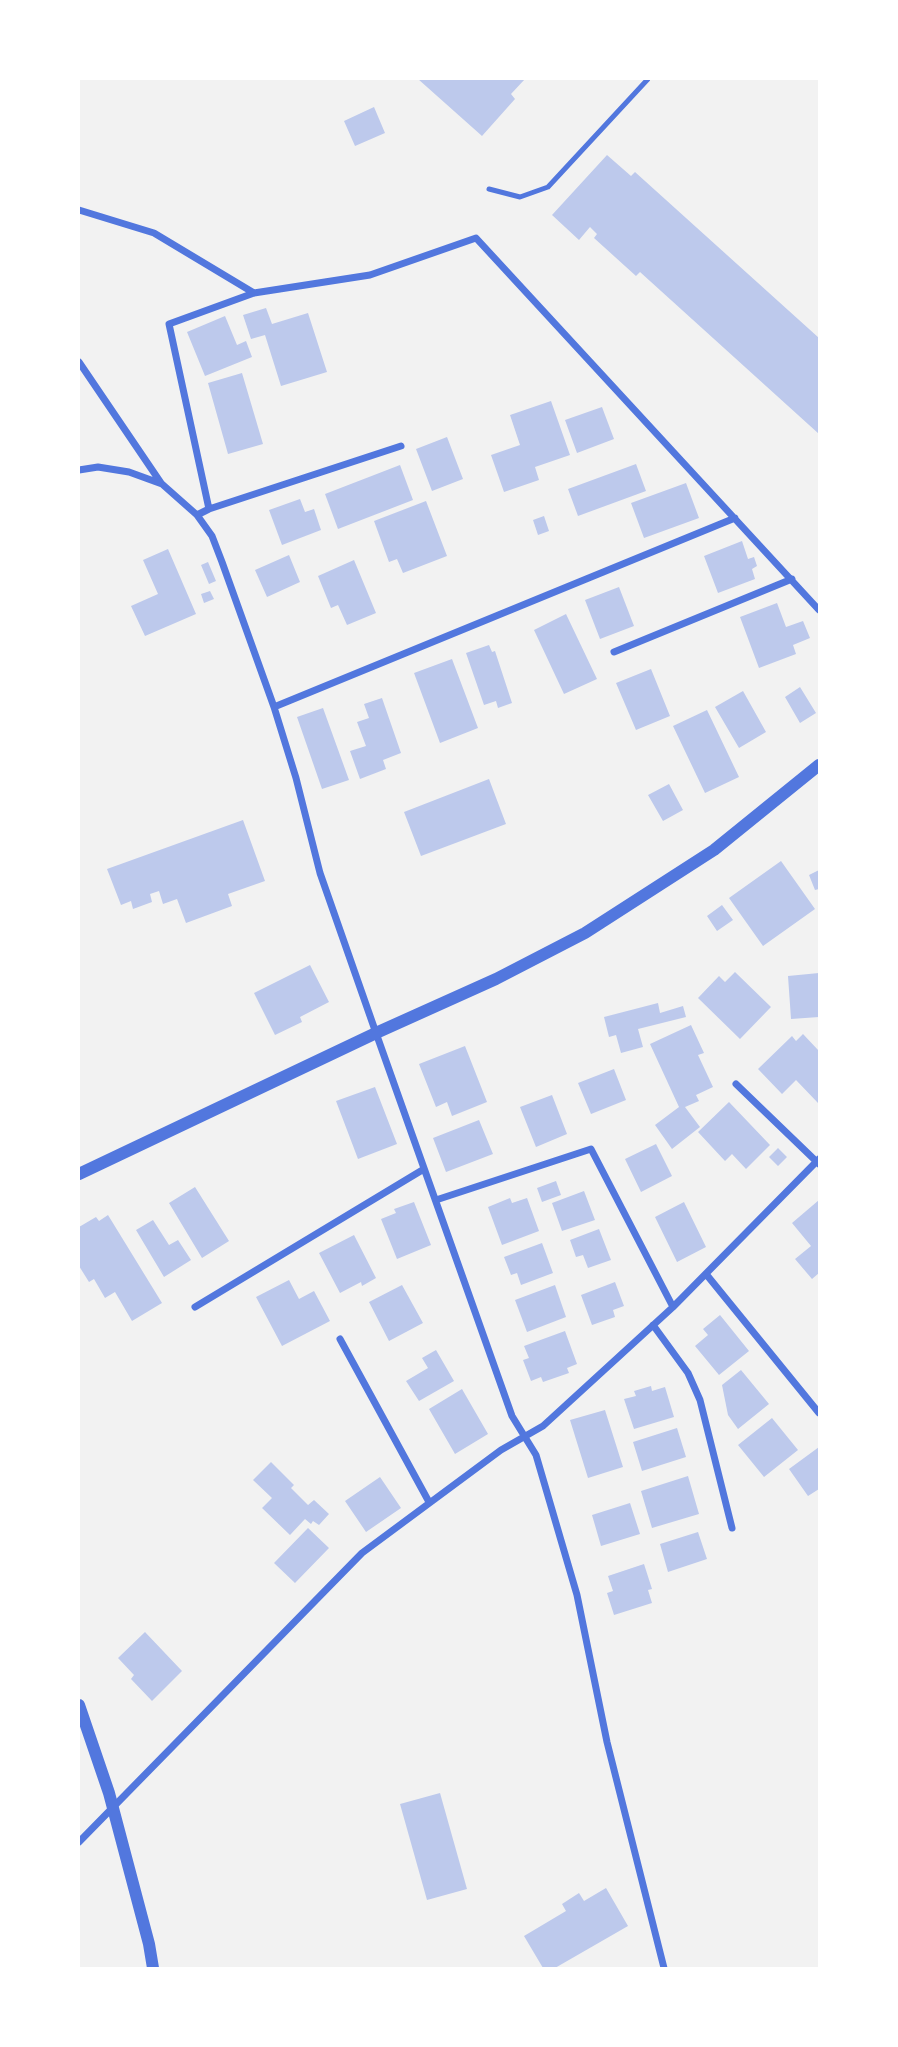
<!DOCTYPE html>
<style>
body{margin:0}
#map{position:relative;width:898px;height:2047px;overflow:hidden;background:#f2f2f2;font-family:"Space Grotesk",sans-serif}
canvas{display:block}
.frame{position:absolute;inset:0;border:80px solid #fff;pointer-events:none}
</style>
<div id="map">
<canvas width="898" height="2047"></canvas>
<div class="frame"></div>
</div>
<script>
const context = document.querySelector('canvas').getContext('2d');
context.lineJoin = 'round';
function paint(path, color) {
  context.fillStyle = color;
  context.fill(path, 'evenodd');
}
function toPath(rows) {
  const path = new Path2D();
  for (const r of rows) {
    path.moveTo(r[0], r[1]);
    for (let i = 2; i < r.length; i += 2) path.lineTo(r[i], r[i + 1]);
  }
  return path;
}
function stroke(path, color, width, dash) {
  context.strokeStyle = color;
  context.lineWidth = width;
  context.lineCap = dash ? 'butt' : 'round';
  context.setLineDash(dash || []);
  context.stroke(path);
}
const building = toPath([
 [418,79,525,79,511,94,515,99,482,136],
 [374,107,385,133,355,146,344,121],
 [607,155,631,176,635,172,819,338,819,434,640,272,636,276,594,238,597,234,590,227,579,240,552,215],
 [266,308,272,324,308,313,327,372,281,386,265,335,251,339,243,315],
 [225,316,237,345,246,341,252,357,205,376,187,332],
 [242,373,263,444,228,454,208,383],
 [551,401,570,455,535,467,539,480,504,492,491,455,520,445,510,415],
 [602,407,614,439,577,453,565,420],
 [447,437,463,479,432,491,416,449],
 [636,464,646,491,578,516,568,489],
 [400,465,413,500,338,529,325,494],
 [686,483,699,518,644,538,631,503],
 [300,499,305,512,314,509,321,530,282,545,269,510],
 [426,501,447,556,403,573,397,559,389,562,374,521],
 [544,516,549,531,538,535,533,520],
 [742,541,748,559,754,557,757,566,752,569,755,579,718,593,704,556],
 [168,549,196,614,145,636,131,606,158,594,143,560],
 [289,555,300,582,267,597,255,570],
 [354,560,376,613,347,625,338,605,331,608,318,576],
 [208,562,216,581,209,584,201,565],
 [619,587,634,626,600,639,585,600],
 [210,591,214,599,204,603,201,594],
 [777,603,786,627,803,621,810,638,793,645,796,654,759,668,740,617],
 [566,614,597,679,564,694,534,630],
 [489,645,492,652,495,651,512,703,498,708,496,701,484,705,466,653],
 [452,659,478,728,440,743,414,673],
 [651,669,670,716,636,730,616,683],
 [800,687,816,713,800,723,785,697],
 [743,691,766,732,739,748,715,707],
 [382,698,401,753,383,760,386,769,360,779,350,751,366,746,357,722,369,718,364,704],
 [323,708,349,780,322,789,297,717],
 [707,710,739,777,705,793,673,726],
 [489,779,506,824,421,856,404,812],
 [669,784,683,810,663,821,648,795],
 [243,820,265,881,228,894,232,906,186,923,177,899,163,904,159,891,150,894,152,902,133,909,131,901,121,905,107,869],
 [781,861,815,909,763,946,729,898],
 [819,870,819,889,815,890,809,875],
 [722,905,733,920,717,931,707,916],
 [310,965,329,1002,300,1017,302,1022,275,1035,254,993],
 [735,972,771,1007,740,1039,698,998,719,976,725,982],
 [819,973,819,1017,791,1019,788,976],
 [658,1003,660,1013,683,1006,686,1017,638,1029,643,1047,621,1053,616,1035,609,1037,604,1017],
 [691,1025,704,1053,698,1055,713,1087,696,1095,699,1101,685,1107,700,1127,672,1149,655,1125,679,1107,650,1044],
 [803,1034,819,1051,818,1103,796,1080,782,1094,758,1069,792,1036,796,1041],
 [465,1046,487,1102,452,1116,447,1102,436,1107,419,1064],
 [614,1069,626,1100,591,1114,578,1083],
 [375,1087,397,1144,358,1159,336,1101],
 [552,1095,567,1134,536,1147,520,1107],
 [729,1102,770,1145,746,1169,732,1154,725,1161,698,1132],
 [479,1120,493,1154,446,1172,433,1138],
 [656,1144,672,1176,641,1192,625,1159],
 [778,1148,787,1157,778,1166,769,1157],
 [556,1181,561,1195,542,1202,537,1188],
 [195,1187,229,1241,202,1258,169,1203],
 [584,1191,595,1220,562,1231,552,1203],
 [510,1198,512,1203,527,1198,539,1231,502,1245,488,1207],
 [819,1200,819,1273,812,1279,795,1259,811,1246,792,1223],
 [414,1202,431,1245,397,1259,381,1219,396,1213,394,1209],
 [684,1202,706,1247,677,1262,655,1217],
 [108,1215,162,1303,132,1321,115,1292,105,1298,94,1279,89,1282,79,1266,79,1227,96,1217,99,1221],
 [153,1220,169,1245,178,1240,191,1260,164,1277,136,1230],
 [599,1229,611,1260,588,1268,583,1255,576,1257,570,1240],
 [354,1235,376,1278,362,1286,361,1282,340,1293,319,1253],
 [542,1243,553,1273,521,1285,517,1273,511,1275,504,1257],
 [289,1280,299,1299,314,1291,330,1321,282,1346,256,1297],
 [615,1282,624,1306,613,1310,615,1317,592,1325,581,1295],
 [402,1285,423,1323,389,1341,369,1302],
 [555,1285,566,1317,527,1332,515,1300],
 [720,1315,749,1351,719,1375,695,1346,708,1335,703,1329],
 [565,1331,577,1364,567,1368,569,1373,543,1382,541,1377,531,1381,523,1360,529,1358,524,1346],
 [436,1350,454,1381,419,1401,406,1381,428,1368,422,1358],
 [741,1370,769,1404,738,1429,728,1415,722,1385],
 [651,1386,652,1391,665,1387,674,1417,634,1429,624,1399,636,1396,634,1391],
 [462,1389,488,1434,455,1454,429,1409],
 [605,1410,623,1467,588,1478,570,1420],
 [772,1418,798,1450,764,1477,738,1445],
 [677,1428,686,1457,642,1471,633,1442],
 [819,1447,819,1489,808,1496,789,1469],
 [271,1462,294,1485,291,1488,308,1505,314,1500,329,1514,319,1525,313,1521,311,1524,305,1519,290,1535,262,1508,272,1498,253,1480],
 [688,1476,699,1514,652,1528,641,1491],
 [380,1477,401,1508,366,1532,345,1501],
 [630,1503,640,1534,601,1546,592,1515],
 [308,1528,329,1548,295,1583,274,1563],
 [698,1532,707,1559,668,1572,660,1544],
 [644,1564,652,1589,648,1590,652,1603,614,1615,607,1593,613,1591,608,1576],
 [145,1632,182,1671,152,1701,131,1679,134,1675,118,1658],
 [440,1793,467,1889,427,1900,400,1804],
 [606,1888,628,1926,555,1968,543,1968,524,1936,566,1911,562,1904,579,1893,584,1901]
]);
const service = toPath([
 [489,189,520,197,548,187,648,79]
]);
const minor = toPath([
 [79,210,154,233,254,293],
 [79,362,161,483],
 [79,470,98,467,129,472,162,484,197,515,212,536,222,562,274,707,296,778,320,873,376,1033,512,1416,536,1455,577,1595,607,1742,664,1968],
 [209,509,169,324,254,293,370,275,476,238,819,610],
 [197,515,209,509,401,446],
 [614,652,792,579],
 [274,707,735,518],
 [736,1084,819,1164],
 [436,1200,591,1149,673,1307],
 [706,1274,819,1413],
 [195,1307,424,1169],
 [653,1325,688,1373,700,1400,732,1528],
 [340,1339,429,1502],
 [79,1842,362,1553,501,1450,543,1426,673,1307,819,1159]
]);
const tertiary = toPath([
 [79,1174,376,1033,496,979,585,933,714,850,819,765],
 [79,1705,109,1793,149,1944,153,1968]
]);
paint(building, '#bdc9ec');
stroke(service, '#5277de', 5);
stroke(minor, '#5277de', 7);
stroke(tertiary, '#5277de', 12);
</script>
